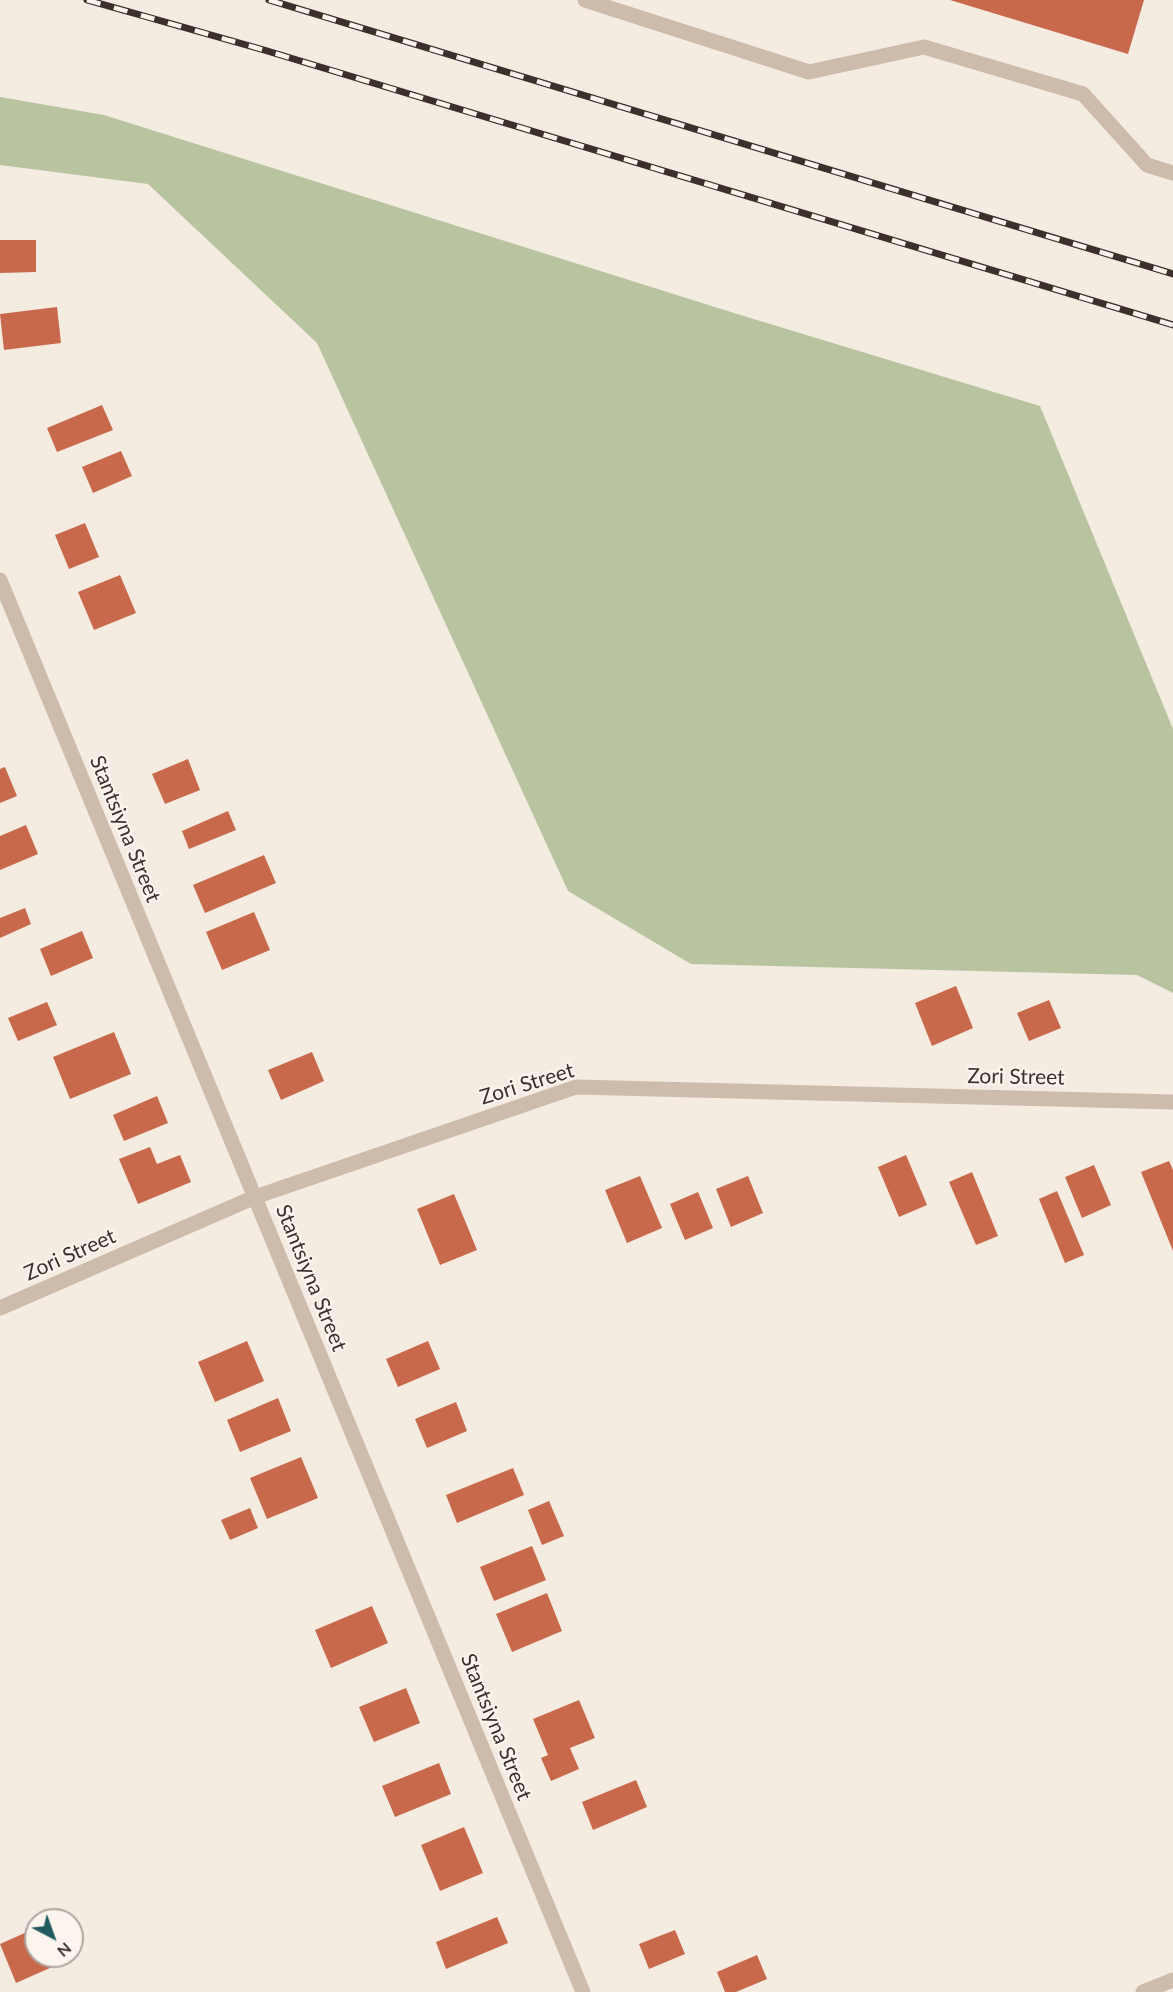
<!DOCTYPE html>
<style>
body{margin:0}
#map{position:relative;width:1173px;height:1992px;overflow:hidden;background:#f4ebe1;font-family:Lato,sans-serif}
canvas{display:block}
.north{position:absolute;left:24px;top:1908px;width:60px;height:60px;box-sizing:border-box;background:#fbf5ee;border:2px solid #aea6a0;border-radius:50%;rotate:139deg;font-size:16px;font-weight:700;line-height:24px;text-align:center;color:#3b302b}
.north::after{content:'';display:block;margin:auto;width:21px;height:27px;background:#1f5a5e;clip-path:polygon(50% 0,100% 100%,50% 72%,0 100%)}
</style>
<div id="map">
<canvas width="1173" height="1992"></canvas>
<div class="north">N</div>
</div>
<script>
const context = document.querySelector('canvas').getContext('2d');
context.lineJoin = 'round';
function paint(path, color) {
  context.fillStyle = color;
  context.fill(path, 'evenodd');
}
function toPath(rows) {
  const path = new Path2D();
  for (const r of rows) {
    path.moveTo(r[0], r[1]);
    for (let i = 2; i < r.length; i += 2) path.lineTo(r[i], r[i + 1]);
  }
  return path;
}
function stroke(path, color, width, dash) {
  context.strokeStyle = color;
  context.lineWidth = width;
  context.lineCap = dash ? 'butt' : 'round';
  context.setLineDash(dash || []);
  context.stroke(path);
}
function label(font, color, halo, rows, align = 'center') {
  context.font = font + ' Lato,sans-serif';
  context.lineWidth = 4.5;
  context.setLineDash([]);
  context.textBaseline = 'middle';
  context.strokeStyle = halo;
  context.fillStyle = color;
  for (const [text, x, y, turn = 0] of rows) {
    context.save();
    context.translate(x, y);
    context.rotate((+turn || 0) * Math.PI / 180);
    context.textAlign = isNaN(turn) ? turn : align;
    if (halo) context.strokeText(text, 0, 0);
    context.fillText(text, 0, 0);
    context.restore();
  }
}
const green = toPath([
 [0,97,104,115,734,313,1040,406,1173,729,1173,993,1137,975,691,964,568,891,317,343,148,184,0,165]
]);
const building = toPath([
 [950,0,1144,0,1128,54],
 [0,240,36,240,36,272,0,273],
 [57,307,61,343,4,350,0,314],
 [102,405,113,430,57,452,47,428],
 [121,451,132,476,93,493,82,467],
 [85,523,99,557,69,569,55,535],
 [120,575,136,613,94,630,78,592],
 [188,759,200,790,165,804,152,774],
 [5,767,17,796,0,803,0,769],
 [228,811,236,830,189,849,182,831],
 [26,825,38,854,0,870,0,836],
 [264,855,276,883,205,913,193,885],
 [25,908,31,924,0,938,0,918],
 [254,912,270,950,222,970,206,932],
 [82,931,93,958,51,976,40,949],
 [956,986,973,1028,932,1046,915,1003],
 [1049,1000,1061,1028,1029,1041,1017,1013],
 [47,1002,57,1025,18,1041,8,1018],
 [114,1032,131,1074,70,1099,53,1057],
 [312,1052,324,1081,281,1100,268,1070],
 [157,1096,168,1123,124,1141,113,1115],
 [150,1147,157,1164,180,1155,191,1182,138,1204,119,1159],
 [906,1155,927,1205,899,1217,878,1167],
 [1169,1161,1173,1170,1173,1251,1141,1172],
 [1094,1165,1111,1205,1082,1218,1065,1177],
 [972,1172,998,1236,976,1245,949,1182],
 [640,1176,662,1228,627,1243,605,1190],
 [748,1176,763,1213,731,1227,716,1189],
 [1057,1191,1084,1255,1065,1263,1039,1199],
 [698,1192,713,1228,685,1240,670,1204],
 [454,1194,477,1250,440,1265,417,1209],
 [247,1341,264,1381,215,1402,198,1362],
 [428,1341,440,1369,398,1387,386,1359],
 [278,1398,291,1431,240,1452,227,1420],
 [456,1402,467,1431,427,1448,415,1419],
 [301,1457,318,1498,267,1519,250,1478],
 [513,1468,524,1495,457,1523,446,1495],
 [549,1501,564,1536,542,1545,528,1510],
 [250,1508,258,1528,230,1540,221,1520],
 [532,1546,546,1580,494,1601,480,1567],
 [547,1593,562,1631,512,1652,496,1614],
 [372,1606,388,1643,331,1668,315,1630],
 [406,1688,420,1723,374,1742,359,1707],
 [579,1700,595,1738,570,1748,579,1769,551,1781,541,1758,548,1755,533,1719],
 [439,1763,451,1794,395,1817,382,1786],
 [636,1780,647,1807,593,1830,582,1802],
 [464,1827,483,1873,440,1891,421,1845],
 [497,1917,508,1943,446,1969,436,1942],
 [36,1928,36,1956,72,1956,72,1947,77,1956,16,1983,0,1944],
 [675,1930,685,1954,649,1969,639,1944],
 [757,1955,767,1979,736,1992,725,1992,717,1972]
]);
const service = toPath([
 [1083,94,1147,165,1173,173],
 [1143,1992,1173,1980]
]);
const minor = toPath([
 [585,0,809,72,924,47,1083,94],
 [0,1308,255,1197,576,1087,1173,1102]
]);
const tertiary = toPath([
 [0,580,583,1992]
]);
const rail = toPath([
 [87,0,264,50,1173,325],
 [269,0,1173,274]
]);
const streetNames = [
 ["Stantsiyna Street",125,829,68],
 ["Zori Street",1016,1077,1],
 ["Zori Street",527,1084,-17],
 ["Zori Street",70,1255,-24],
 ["Stantsiyna Street",311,1278,68],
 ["Stantsiyna Street",496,1727,68]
];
paint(green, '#b8c4a0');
paint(building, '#c8694b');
stroke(service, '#cdbbac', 15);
stroke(minor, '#cdbbac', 15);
stroke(tertiary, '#cdbbac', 15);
stroke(rail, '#3b302b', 7);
stroke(rail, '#fbf5ee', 4.5, [14]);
label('21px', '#3b302b', '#fbf5ee', streetNames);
</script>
